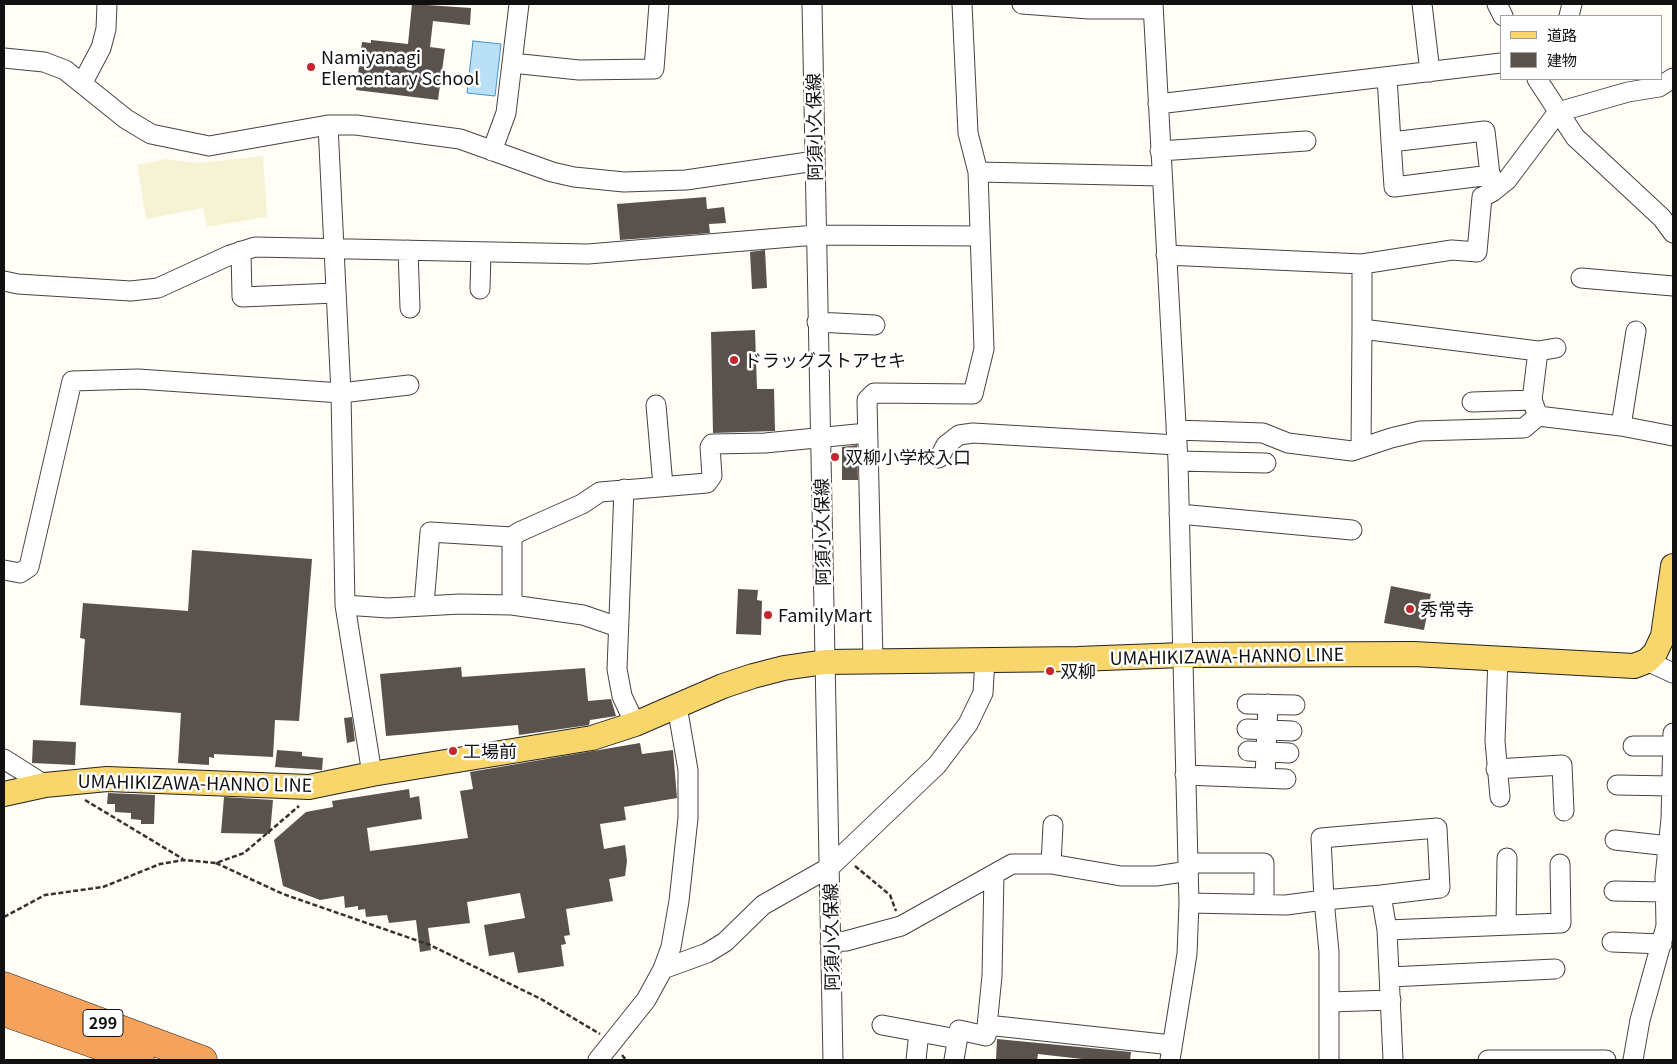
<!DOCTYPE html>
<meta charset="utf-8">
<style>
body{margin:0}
#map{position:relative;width:1677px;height:1064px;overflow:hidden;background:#fffdf5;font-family:Georgia,"Noto Sans JP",serif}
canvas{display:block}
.frame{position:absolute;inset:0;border:5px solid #111;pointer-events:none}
.legend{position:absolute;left:1500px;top:15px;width:162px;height:65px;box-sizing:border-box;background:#fff;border:1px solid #a0a0a0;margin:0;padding:6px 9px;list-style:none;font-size:15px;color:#111}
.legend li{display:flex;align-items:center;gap:10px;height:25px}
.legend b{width:25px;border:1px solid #a0a0a0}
</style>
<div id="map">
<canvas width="1677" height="1064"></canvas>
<div class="frame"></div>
<ul class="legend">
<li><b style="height:6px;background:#f9d66b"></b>道路</li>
<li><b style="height:14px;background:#5a524d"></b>建物</li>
</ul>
</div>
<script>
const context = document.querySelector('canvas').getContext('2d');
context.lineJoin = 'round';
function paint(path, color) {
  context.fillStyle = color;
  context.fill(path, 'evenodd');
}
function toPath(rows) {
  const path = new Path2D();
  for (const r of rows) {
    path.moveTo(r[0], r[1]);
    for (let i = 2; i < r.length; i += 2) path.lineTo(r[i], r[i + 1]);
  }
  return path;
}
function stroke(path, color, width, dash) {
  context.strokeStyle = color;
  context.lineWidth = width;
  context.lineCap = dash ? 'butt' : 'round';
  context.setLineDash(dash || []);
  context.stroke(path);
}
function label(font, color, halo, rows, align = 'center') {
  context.font = font + ' Georgia,"Noto Sans JP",serif';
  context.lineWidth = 5;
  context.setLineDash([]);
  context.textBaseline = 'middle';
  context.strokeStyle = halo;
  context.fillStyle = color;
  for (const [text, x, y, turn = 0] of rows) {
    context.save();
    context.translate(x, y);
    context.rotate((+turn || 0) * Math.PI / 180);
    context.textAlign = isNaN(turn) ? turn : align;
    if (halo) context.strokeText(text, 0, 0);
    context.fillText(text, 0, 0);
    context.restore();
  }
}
const farmland = toPath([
 [263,156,267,217,207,227,203,208,146,219,137,165,166,159,199,163]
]);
const water = toPath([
 [473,41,501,44,495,96,467,93,473,41]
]);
const building = toPath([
 [412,4,471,8,470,25,433,21,430,47,445,49,438,100,356,90,362,42,371,43,371,40,408,44],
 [706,197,707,209,724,207,726,223,709,224,710,233,620,240,617,204],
 [765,250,767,288,752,289,750,252],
 [755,330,757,389,774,389,775,431,713,433,711,332],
 [857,445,858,480,842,480,842,447],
 [192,550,312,559,299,721,275,720,273,757,214,754,214,758,209,757,209,765,178,763,181,713,80,705,85,639,80,638,83,603,188,611],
 [1391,586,1431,594,1424,630,1384,623],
 [738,589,758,590,757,600,762,601,761,635,736,634],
 [461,667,462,677,585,668,588,701,611,699,616,716,590,720,589,725,519,735,518,725,386,736,380,674],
 [352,717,355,741,347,743,344,718],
 [33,740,76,742,75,765,32,763],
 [640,743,642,754,673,750,677,798,624,807,626,820,600,824,604,849,625,845,627,861,625,876,609,879,613,901,566,909,570,935,564,936,566,944,561,945,564,966,518,973,514,952,489,956,484,925,525,918,520,893,467,902,470,923,428,928,431,950,420,952,416,920,389,923,387,915,366,917,365,909,358,910,358,906,345,908,344,896,320,900,283,886,274,840,306,812,333,807,332,801,409,789,410,798,419,796,422,819,367,828,370,851,468,838,460,791,473,789,470,772],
 [277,750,302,752,302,756,323,758,322,770,275,767],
 [108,793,155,795,154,824,141,824,141,820,131,819,131,813,115,812,115,804,107,804],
 [224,797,273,800,270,834,221,833],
 [997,1039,1131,1052,1130,1060,1091,1060,1038,1054,1037,1060,996,1060]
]);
const path = toPath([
 [85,800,183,859],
 [216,863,283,894,430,945,541,999,600,1034],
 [855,866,890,895,896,911],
 [4,917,45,895,103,887,160,864,184,860,216,863,244,853,299,806],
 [622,1055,626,1060]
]);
const minor = toPath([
 [812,4,833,1060],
 [1022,4,1089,9,1153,9],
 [1153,4,1178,461,1189,903,1187,954,1170,1060],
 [1422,4,1430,72],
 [1497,4,1503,16],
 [1569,16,1572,4],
 [4,58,44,62,65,70,126,119,151,134,209,146,328,125,356,125,460,139,552,172,574,177,624,182,686,180,815,161],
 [512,63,519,4],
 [1387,77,1391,142,1485,131,1492,192],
 [1537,79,1575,137,1662,218,1673,233],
 [83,82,101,48,106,29,107,4],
 [1158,104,1501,63],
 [328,125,341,393,345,605,372,774],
 [1391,142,1394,187,1491,175],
 [492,151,506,113,512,63,579,70,654,69,659,4],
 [1160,151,1306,141],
 [978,172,1161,176],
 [408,250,410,308],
 [241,251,242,297,335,293],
 [1166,255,1362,264,1452,250,1477,252,1482,197,1492,192,1507,180,1558,112,1628,92,1659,87,1673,78],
 [1362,264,1362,329,1538,351,1532,400,1538,416,1621,426,1673,436],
 [1581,278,1673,286],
 [4,281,18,284,131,291,158,288,230,255,255,247,588,254,816,235,980,236],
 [480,289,481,252],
 [817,322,875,325],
 [1538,351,1556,348],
 [1472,402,1532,400],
 [656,405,663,486],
 [1621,426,1636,331],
 [1176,430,1263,433,1288,443,1352,451,1391,438,1420,431,1524,428,1538,416],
 [1361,448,1362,329],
 [939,458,946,445,959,435,973,433,1177,445],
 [1178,461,1266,463],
 [624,489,617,669,622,696,635,724],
 [1179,514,1352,530],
 [4,570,20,573,29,567,72,381,138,379,341,393,409,385],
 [345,605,388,608,460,604,512,605,583,615,618,627],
 [424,605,430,532,512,537,519,532,582,504,600,492,707,483,712,476,710,447,712,444,765,443,867,433],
 [512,605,512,537],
 [1498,657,1495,741,1500,797],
 [873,660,867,400,874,393,973,394,984,349,978,172,968,133,962,4],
 [1647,661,1673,673],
 [1247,704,1295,705],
 [1247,729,1292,731],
 [1633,746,1673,746],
 [1248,751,1289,753],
 [4,759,45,785],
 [1496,769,1562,765,1564,811],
 [1185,775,1286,779],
 [1265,778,1268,704],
 [1617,785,1671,786],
 [1615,840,1669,846],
 [1188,863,1264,863,1264,904],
 [1051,864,1053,825],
 [1614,891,1664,892],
 [1381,895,1387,930,1393,1060],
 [1189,903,1286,905,1324,900,1381,895,1440,888,1437,828,1321,838,1324,900,1329,952,1329,1060],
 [1506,925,1507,858],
 [1387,930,1561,923,1560,864],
 [830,942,846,941,901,926,1012,864,1051,864,1121,876,1156,876,1189,871],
 [1612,942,1662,944],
 [663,969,707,953,725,942,763,905,830,867,937,765,968,724,983,693,985,659],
 [1390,977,1555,969],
 [1330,1002,1391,1000],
 [882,1025,957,1039],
 [987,1025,1172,1045],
 [598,1060,646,1000,663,969,671,947,679,901,688,818,688,770,677,706],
 [916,1060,919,1032],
 [954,1060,959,1030,986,1036,992,976,994,874],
 [1488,1060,1606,1060],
 [1633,1060,1640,1020,1666,926,1665,877,1671,819,1673,733]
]);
const major = toPath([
 [4,794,45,785,107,779,309,787,372,774,592,738,635,724,723,686,753,676,784,668,825,662,1078,659,1183,655,1414,654,1634,666,1647,661,1655,653,1663,636,1673,566]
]);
const highway = toPath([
 [4,986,203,1060],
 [4,1012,140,1060]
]);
const markers = [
 [311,67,5,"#c4262e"],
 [734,360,5,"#c4262e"],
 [835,457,5,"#c4262e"],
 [1410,609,5,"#c4262e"],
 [768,615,5,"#c4262e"],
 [1050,671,5,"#c4262e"],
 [453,751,5,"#c4262e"]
];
const shields = [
 [103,1023,40]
];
const shieldNames = [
 ["299",103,1023]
];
const poiNames = [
 ["Namiyanagi",321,57],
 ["Elementary School",321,78],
 ["ドラッグストアセキ",744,360],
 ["双柳小学校入口",845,457],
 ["秀常寺",1420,609],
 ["FamilyMart",778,615],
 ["双柳",1060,671],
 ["工場前",463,751]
];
const streetNames = [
 ["阿須小久保線",814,127,-91],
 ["阿須小久保線",822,532,-91],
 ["UMAHIKIZAWA-HANNO LINE",1227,656,-1],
 ["UMAHIKIZAWA-HANNO LINE",195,783,1],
 ["阿須小久保線",831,937,-91]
];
paint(farmland, '#f6f3d4');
paint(water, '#b9e0f7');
stroke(water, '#3f96cf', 1);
paint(building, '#5a524d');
stroke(minor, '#444', 21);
stroke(major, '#222', 26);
stroke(highway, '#222', 29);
stroke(path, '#333', 2.5, [5, 2.5]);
stroke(minor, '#fff', 19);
stroke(major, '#f9d66b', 24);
stroke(highway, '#f5a25d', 28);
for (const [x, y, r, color] of markers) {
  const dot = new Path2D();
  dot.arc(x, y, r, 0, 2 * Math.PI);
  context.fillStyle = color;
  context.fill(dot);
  stroke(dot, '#fff', 2);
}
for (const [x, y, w] of shields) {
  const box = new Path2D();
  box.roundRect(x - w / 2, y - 13.5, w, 27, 4);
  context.fillStyle = '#fff';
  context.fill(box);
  stroke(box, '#111', 1);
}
label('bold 16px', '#111', null, shieldNames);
label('18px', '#111', '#fff', poiNames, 'left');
label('18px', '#111', '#fff', streetNames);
</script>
